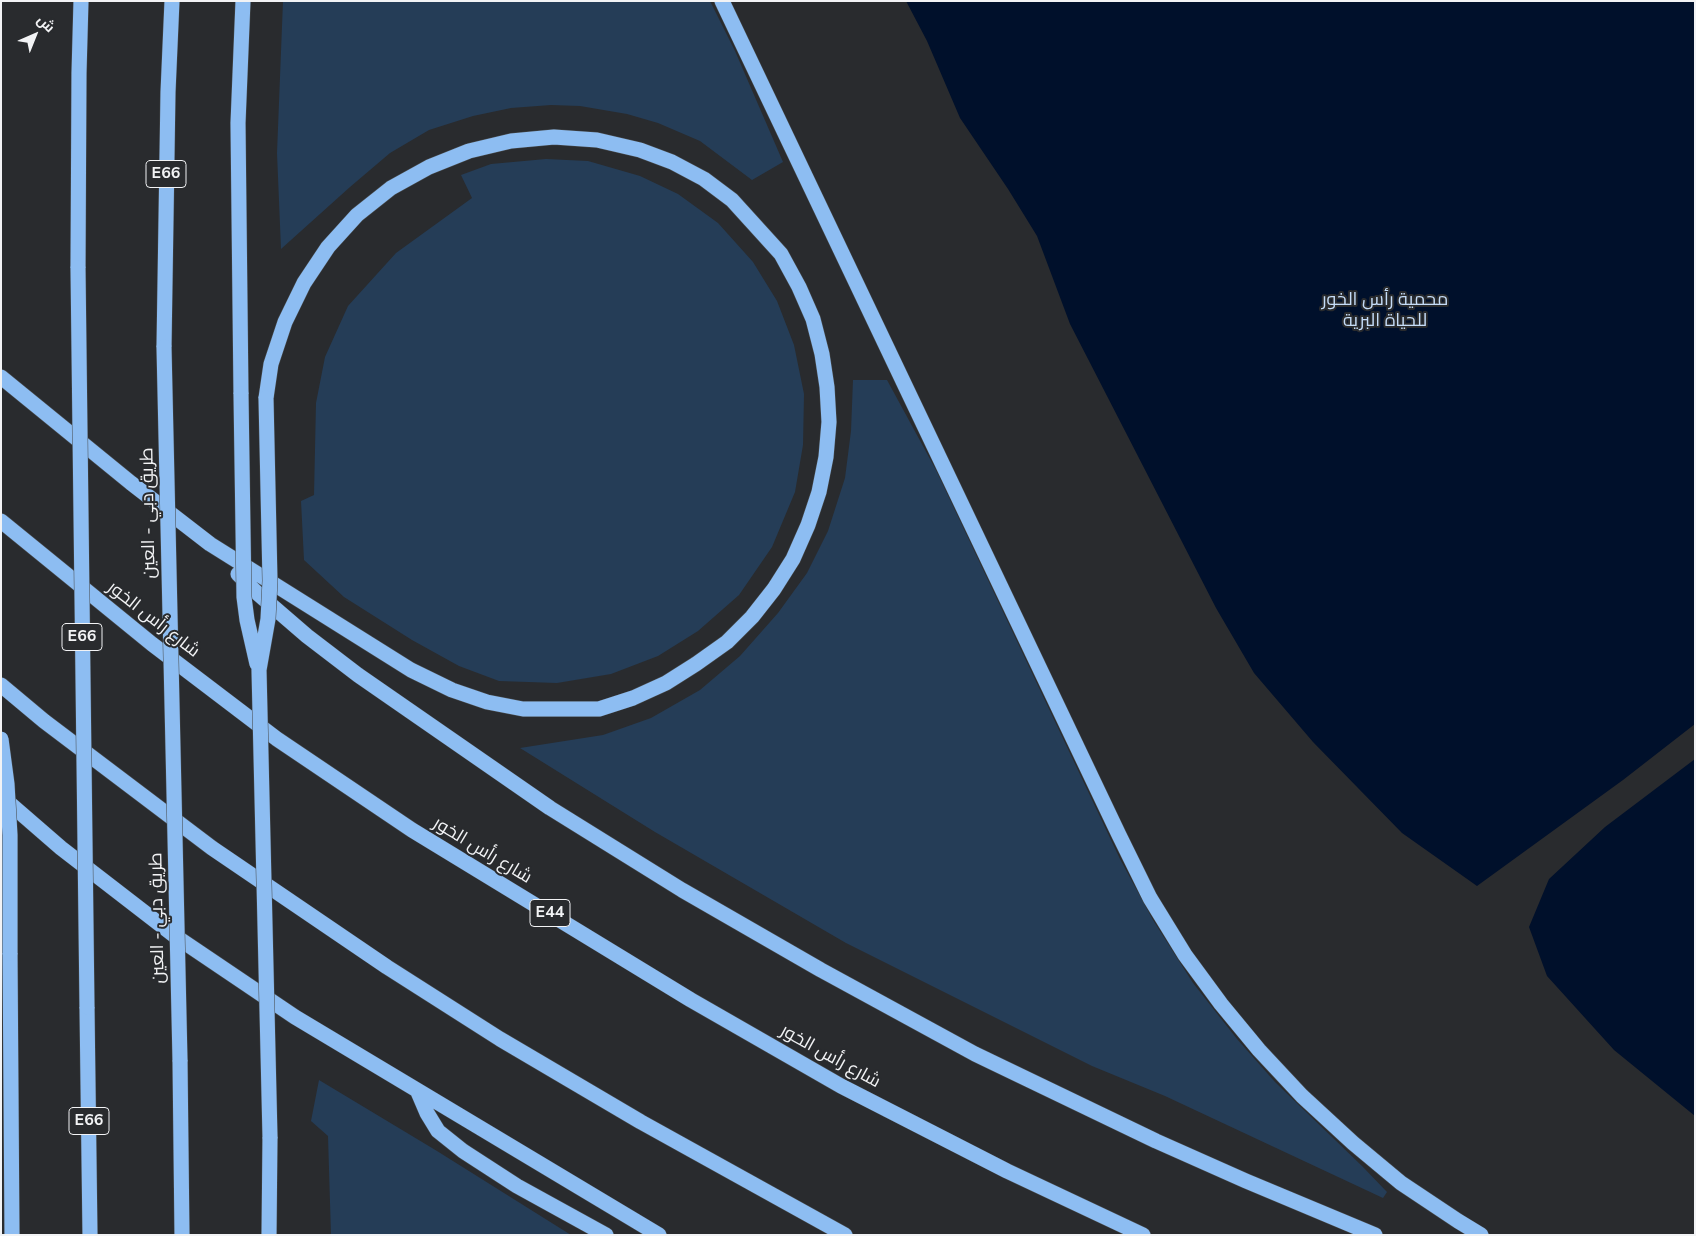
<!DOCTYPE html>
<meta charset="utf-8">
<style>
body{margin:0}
#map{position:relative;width:1696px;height:1236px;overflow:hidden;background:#292b2e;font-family:"Nunito Sans",Cairo,sans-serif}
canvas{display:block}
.frame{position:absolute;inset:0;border:2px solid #f2f3f5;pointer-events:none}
.north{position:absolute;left:10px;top:10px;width:50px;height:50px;-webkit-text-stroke:4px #292b2e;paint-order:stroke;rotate:44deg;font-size:14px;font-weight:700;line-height:20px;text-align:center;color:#f2f3f5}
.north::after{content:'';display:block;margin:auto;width:18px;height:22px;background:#f2f3f5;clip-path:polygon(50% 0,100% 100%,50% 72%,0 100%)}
</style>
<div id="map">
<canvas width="1696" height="1236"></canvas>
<div class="frame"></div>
<div class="north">ش</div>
</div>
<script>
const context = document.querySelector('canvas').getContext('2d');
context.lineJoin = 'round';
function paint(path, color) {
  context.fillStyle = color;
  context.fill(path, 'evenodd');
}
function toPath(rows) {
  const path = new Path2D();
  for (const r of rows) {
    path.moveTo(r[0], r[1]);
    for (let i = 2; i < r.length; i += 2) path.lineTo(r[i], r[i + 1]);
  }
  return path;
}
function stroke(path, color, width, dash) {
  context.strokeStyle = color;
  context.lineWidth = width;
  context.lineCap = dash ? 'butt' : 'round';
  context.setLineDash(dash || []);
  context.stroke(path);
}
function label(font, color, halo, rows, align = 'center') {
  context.font = font + ' "Nunito Sans",Cairo,sans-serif';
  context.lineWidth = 4;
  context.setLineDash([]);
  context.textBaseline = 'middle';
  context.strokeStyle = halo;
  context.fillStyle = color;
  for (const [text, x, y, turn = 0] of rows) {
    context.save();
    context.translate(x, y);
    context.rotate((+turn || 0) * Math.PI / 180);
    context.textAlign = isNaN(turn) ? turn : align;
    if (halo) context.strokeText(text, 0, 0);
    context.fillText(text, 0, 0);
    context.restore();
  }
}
const green = toPath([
 [283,1,710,1,735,51,783,162,752,180,700,141,658,123,627,114,580,106,551,105,511,108,473,116,429,130,390,153,350,187,281,249,277,153],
 [546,159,588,161,640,176,678,194,718,223,753,262,777,301,794,345,804,394,803,445,795,492,772,547,739,595,698,631,658,656,611,674,557,683,499,681,459,666,412,640,344,597,304,560,301,501,314,495,316,403,325,357,348,306,396,253,472,198,461,175,491,164],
 [853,380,887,380,936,470,1120,859,1153,920,1193,983,1237,1039,1275,1082,1362,1166,1387,1192,1383,1198,1165,1096,1092,1066,846,943,655,832,520,748,603,735,651,718,700,690,740,656,778,613,807,573,828,531,845,478,851,431],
 [319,1080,437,1151,571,1235,331,1235,328,1136,311,1121]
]);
const water = toPath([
 [906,1,1695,1,1695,724,1623,780,1477,886,1402,833,1313,742,1254,673,1216,608,1070,324,1037,236,1008,189,960,118,927,41],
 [1695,759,1695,1116,1614,1050,1547,976,1529,927,1549,879,1605,827]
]);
const highway = toPath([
 [722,1,1119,835,1150,898,1185,955,1221,1004,1259,1050,1302,1096,1353,1143,1401,1183,1458,1221,1481,1235],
 [78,268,79,73,81,1],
 [164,347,168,92,172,1],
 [1,377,131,483,210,544,411,670,452,690,487,702,523,709,599,709,633,698,666,683,696,664,727,642,752,617,774,589,793,559,808,525,819,492,826,457,829,422,827,387,822,354,813,319,799,287,781,254,732,200,704,179,672,162,640,150,597,140,554,137,511,141,469,151,429,167,391,188,357,215,328,247,304,283,285,322,271,364,266,398],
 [241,394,238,123,243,1],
 [1,521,152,644,277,739,412,830,691,1000,841,1086,1007,1171,1143,1235],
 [238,574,256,592,307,636,358,675,550,808,682,890,821,970,975,1054,1156,1141,1246,1181,1375,1235],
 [1,685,44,721,212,848,387,967,500,1039,641,1122,845,1235],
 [1,796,61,848,175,936,295,1017,659,1235],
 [10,953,12,1235],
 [87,1007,90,1235],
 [180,1060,182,1235],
 [418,1092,427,1113,438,1131,463,1151,517,1186,606,1235],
 [269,1235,270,1137]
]);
const highwayBridge = toPath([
 [78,268,87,1007],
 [164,347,180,1060],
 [241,394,244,597,247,620,257,664],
 [266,398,270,581,268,619,259,670,270,1137],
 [1,739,7,784,10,835,10,953]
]);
const shields = [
 [166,174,40],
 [82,637,40],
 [550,913,40],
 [89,1121,40]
];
const shieldNames = [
 ["E66",166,174],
 ["E66",82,637],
 ["E44",550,913],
 ["E66",89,1121]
];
const parkNames = [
 ["محمية رأس الخور",1385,301],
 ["للحياة البرية",1385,322]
];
const streetNames = [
 ["طريق دبي - العين",149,513,-91],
 ["شارع رأس الخور",153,620,38],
 ["شارع رأس الخور",482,851,31],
 ["طريق دبي - العين",158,918,-91],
 ["شارع رأس الخور",830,1057,29]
];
paint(green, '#253d57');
paint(water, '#00102b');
stroke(highway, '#474a4c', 16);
stroke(highway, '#8dbdf2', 15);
stroke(highwayBridge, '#474a4c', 16, []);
stroke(highwayBridge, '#8dbdf2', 15);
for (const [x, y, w] of shields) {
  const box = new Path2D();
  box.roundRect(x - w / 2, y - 13.5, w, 27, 4);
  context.fillStyle = '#292b2e';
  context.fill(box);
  stroke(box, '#f2f3f5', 1);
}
label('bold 16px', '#f2f3f5', null, shieldNames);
label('18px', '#c5dcf7', '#292b2e', parkNames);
label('18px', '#f2f3f5', '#292b2e', streetNames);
</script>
